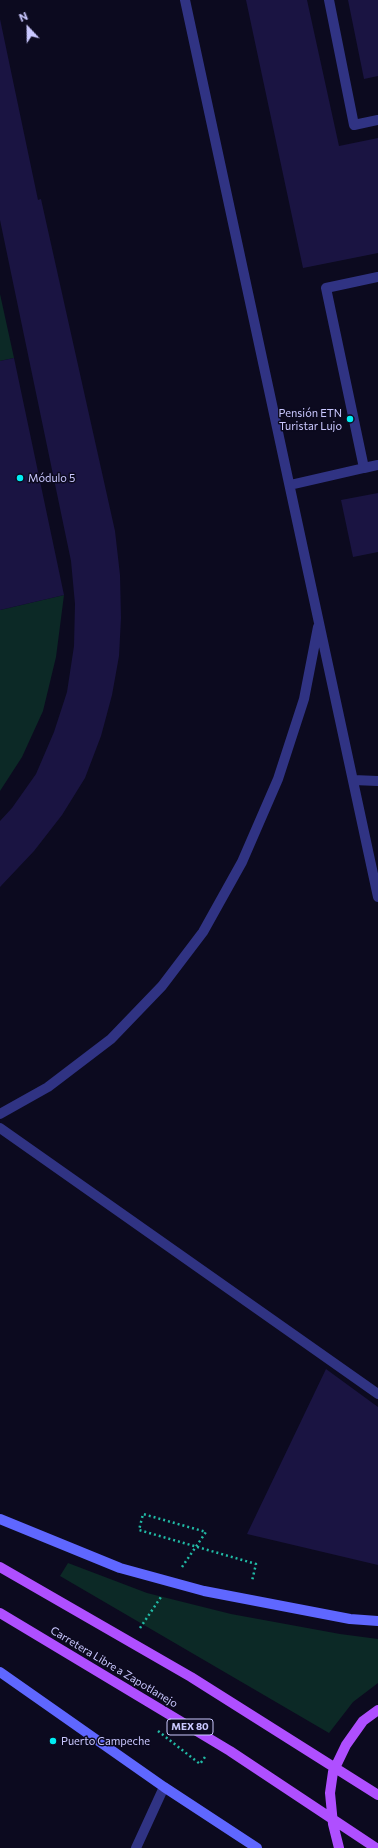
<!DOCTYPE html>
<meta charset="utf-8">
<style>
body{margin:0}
#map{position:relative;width:378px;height:1848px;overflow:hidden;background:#0c0a1f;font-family:Commissioner,sans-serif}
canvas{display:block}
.north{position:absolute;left:8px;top:8px;width:40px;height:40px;-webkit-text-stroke:3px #0c0a1f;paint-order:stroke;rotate:338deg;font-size:11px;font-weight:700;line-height:16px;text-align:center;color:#cac8ff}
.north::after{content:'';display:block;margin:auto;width:14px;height:18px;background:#cac8ff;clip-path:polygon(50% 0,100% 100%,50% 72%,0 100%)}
</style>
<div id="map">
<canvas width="378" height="1848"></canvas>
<div class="north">N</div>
</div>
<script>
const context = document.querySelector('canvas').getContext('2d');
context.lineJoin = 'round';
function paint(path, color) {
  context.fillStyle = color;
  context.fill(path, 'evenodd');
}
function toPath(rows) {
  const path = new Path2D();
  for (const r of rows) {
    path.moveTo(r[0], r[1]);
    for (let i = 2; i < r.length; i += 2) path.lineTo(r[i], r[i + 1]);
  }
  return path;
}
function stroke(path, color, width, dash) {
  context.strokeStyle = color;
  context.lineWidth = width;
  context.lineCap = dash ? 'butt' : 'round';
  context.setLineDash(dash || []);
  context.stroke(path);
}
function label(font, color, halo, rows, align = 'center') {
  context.font = font + ' Commissioner,sans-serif';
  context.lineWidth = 3;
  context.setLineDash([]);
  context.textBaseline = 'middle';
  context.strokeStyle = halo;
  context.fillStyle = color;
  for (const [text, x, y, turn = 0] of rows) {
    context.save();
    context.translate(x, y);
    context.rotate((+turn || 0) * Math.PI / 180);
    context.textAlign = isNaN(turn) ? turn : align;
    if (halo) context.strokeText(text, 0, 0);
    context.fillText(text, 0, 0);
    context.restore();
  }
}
const green = toPath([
 [0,294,14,358,0,361],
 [64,595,56,657,43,711,22,757,0,791,0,610],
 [68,1563,147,1593,231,1614,340,1634,378,1639,378,1683,353,1702,329,1733,60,1576]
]);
const building = toPath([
 [246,0,307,0,339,146,378,138,378,253,303,268],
 [348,0,378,0,378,76,364,79],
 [0,19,38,200,41,199,45,217,115,531,120,575,121,618,119,656,112,695,101,736,85,778,62,815,34,851,0,887,0,821,12,808,36,774,54,732,67,692,74,646,75,604,71,561,0,220],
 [14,358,64,595,0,610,0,361],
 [378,493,378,552,353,557,341,500],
 [326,1369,378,1407,378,1565,247,1534]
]);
const path = toPath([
 [182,1567,206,1532,143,1514,139,1530,256,1564,252,1581],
 [140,1628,161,1597],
 [158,1731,200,1764,205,1757]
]);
const lane = toPath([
 [185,0,378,897],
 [329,0,354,125,378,120],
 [378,277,326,288,364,468,378,465],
 [290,485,364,468],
 [353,780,378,781],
 [0,1114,48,1087,111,1039,162,986,203,932,242,862,278,779,304,699,318,627],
 [0,1128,378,1394]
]);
const street = toPath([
 [136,1848,164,1787]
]);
const secondary = toPath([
 [0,1519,120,1568,204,1591,350,1619,378,1621],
 [0,1672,164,1787,257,1848]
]);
const primary = toPath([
 [0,1567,191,1677,378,1795],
 [0,1613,230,1751,376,1848],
 [339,1848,333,1824,330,1793,333,1772,346,1745,363,1721,378,1710]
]);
const markers = [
 [350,419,4,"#00edf3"],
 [20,478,4,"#00edf3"],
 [53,1741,4,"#00edf3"]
];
const shields = [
 [190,1727,46]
];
const shieldNames = [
 ["MEX 80",190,1727]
];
const poiNames = [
 ["Pensión ETN",342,413,"right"],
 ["Turistar Lujo",342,426,"right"],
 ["Módulo 5",28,478],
 ["Puerto Campeche",61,1741]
];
const streetNames = [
 ["Carretera Libre a Zapotlanejo",114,1667,31]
];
paint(green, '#0c2926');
paint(building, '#1a1442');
stroke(path, '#21baa5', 2.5, [2, 3]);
stroke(lane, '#303383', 10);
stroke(street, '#303383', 10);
stroke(secondary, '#5f67ff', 10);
stroke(primary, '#af4fff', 10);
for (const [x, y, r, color] of markers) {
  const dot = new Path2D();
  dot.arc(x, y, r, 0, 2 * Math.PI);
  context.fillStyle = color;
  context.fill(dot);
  stroke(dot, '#0c0a1f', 1.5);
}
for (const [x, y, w] of shields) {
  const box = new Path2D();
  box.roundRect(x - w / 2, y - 8, w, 16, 3);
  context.fillStyle = '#0c0a1f';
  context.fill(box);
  stroke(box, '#cac8ff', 1);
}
label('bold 10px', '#cac8ff', null, shieldNames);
label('11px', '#cac8ff', '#0c0a1f', poiNames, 'left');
label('11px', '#cac8ff', '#0c0a1f', streetNames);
</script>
